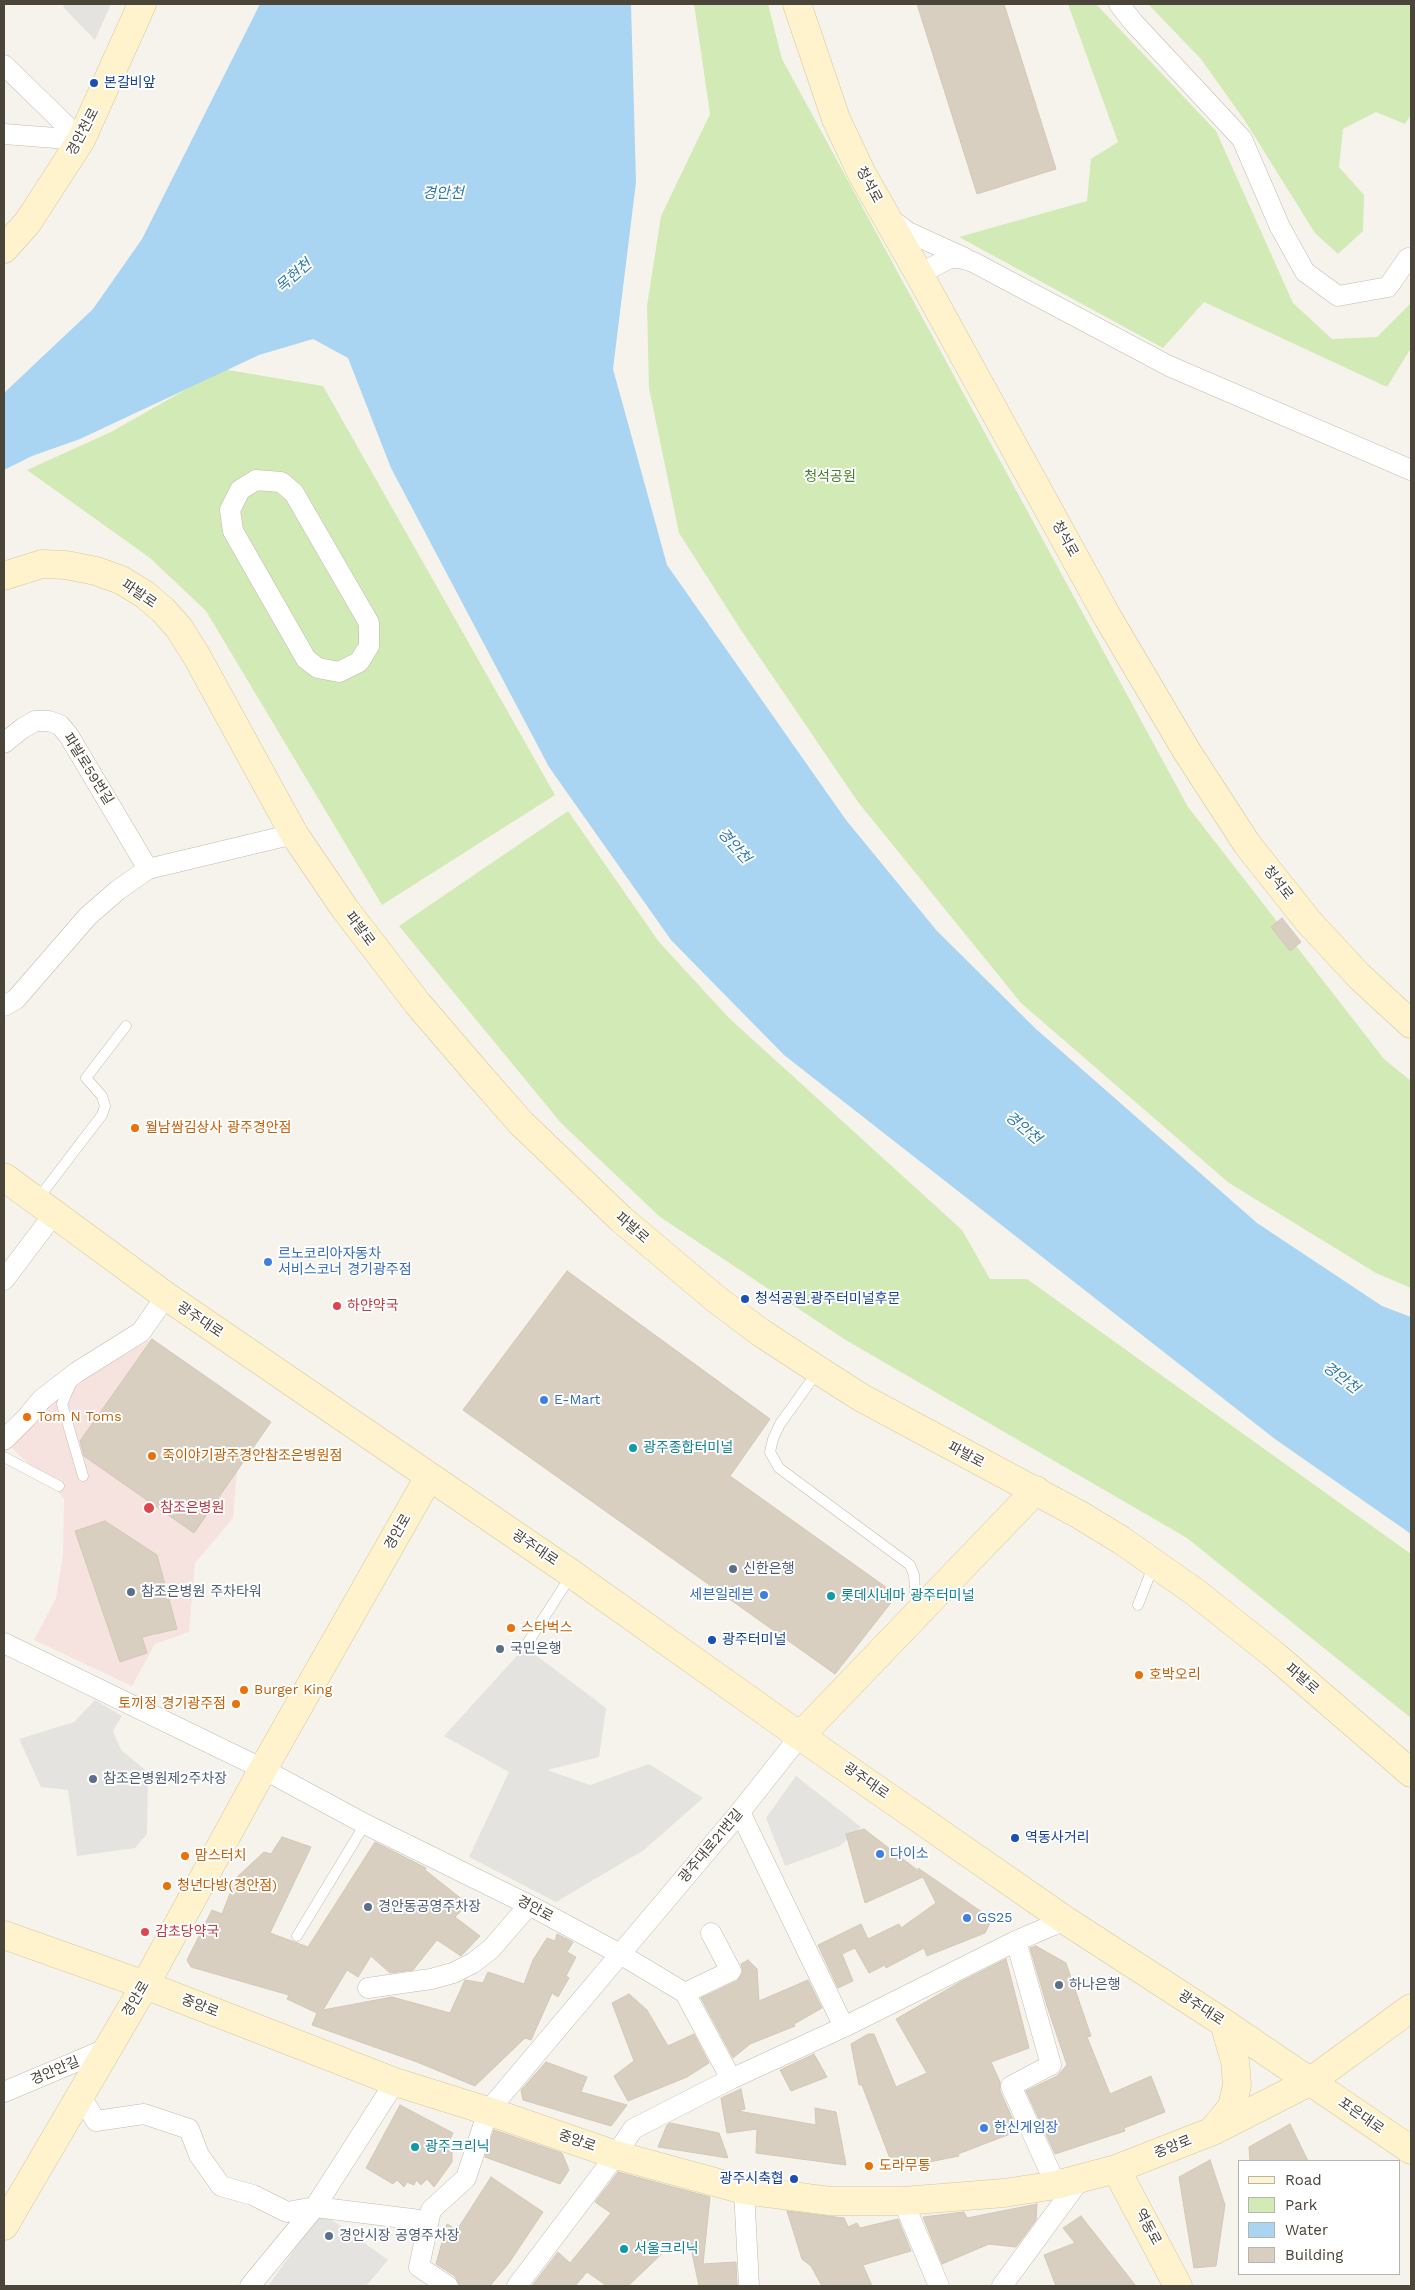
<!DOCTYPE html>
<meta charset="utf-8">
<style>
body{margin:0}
#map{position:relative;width:1415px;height:2290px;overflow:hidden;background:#f6f3ec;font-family:"Work Sans",sans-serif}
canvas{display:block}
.frame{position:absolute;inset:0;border:5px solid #4b4439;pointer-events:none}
.legend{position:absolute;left:1238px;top:2160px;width:162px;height:115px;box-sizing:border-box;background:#fff;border:1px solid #b7b4b0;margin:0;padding:6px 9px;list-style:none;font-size:15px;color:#4b4439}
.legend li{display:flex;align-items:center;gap:10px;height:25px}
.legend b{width:25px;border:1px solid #b7b4b0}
</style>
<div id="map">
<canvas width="1415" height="2290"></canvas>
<div class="frame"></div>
<ul class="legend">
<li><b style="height:6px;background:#fff3cd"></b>Road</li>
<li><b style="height:14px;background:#d2eab5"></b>Park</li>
<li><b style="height:14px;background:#a9d4f2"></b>Water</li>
<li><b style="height:14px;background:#d8cfc1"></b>Building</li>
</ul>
</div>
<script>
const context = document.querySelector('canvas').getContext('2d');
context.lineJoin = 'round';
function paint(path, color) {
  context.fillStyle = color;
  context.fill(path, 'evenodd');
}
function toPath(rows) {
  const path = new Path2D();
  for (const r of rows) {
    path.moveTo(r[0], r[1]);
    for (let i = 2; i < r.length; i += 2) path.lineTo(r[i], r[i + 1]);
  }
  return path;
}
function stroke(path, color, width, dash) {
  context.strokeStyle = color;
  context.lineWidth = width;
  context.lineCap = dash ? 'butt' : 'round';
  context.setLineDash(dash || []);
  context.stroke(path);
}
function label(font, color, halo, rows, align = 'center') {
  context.font = font + ' "Work Sans","Noto Sans KR",sans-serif';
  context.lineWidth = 4;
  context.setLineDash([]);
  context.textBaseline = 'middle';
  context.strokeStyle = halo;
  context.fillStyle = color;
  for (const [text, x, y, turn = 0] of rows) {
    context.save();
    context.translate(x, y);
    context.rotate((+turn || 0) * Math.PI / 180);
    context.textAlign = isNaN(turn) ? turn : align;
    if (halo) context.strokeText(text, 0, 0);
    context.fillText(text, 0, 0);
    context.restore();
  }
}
const medical = toPath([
 [152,1339,271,1422,237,1470,233,1518,195,1563,189,1632,155,1644,132,1686,34,1640,56,1598,63,1555,64,1498,11,1447,45,1401]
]);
const green = toPath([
 [694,4,768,4,782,59,1188,807,1384,1059,1411,1081,1411,1288,1376,1273,1229,1183,1021,1003,858,802,741,630,679,533,649,388,647,306,661,216,710,114],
 [1068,4,1096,4,1216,131,1293,303,1332,339,1377,337,1411,303,1411,348,1387,387,1204,302,1163,348,959,237,1087,201,1091,159,1118,142],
 [1148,4,1411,4,1411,115,1405,124,1376,112,1343,129,1339,167,1364,195,1363,231,1338,254,1315,233,1245,121,1201,59],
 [222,369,323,386,555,795,382,905,206,611,150,558,27,470,111,432],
 [568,811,659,942,729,1018,962,1230,990,1279,1027,1279,1411,1554,1411,1718,1187,1538,844,1339,660,1217,561,1123,399,926]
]);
const parking = toPath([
 [66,4,111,4,95,40,63,7],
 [525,1647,606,1708,599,1757,547,1770,590,1785,649,1764,703,1798,644,1850,556,1902,469,1857,509,1772,444,1736],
 [95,1700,122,1716,113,1731,121,1750,148,1772,147,1834,135,1848,77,1856,68,1790,41,1787,19,1739,74,1722],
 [796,1776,861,1827,840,1846,785,1866,766,1818],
 [321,2212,388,2260,366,2286,268,2286]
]);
const water = toPath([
 [260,4,631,4,636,182,613,369,667,565,846,820,937,931,1036,1029,1257,1223,1382,1306,1411,1317,1411,1534,1275,1439,784,1055,671,940,549,767,391,468,348,358,313,339,259,355,80,439,32,456,4,470,4,393,93,309,142,239]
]);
const building = toPath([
 [917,4,1004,4,1056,169,977,194,917,4],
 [1282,918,1301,942,1290,951,1271,927,1282,918],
 [567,1271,770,1419,730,1476,897,1595,835,1674,463,1410,567,1271],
 [152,1339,271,1422,194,1533,84,1456,80,1441,152,1339],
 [105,1521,157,1555,177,1629,142,1637,147,1653,120,1662,75,1531,105,1521],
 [864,1829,920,1872,918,1868,992,1919,985,1933,927,1956,924,1948,886,1968,885,1965,869,1973,855,1948,842,1954,853,1981,838,1988,818,1945,861,1924,868,1939,899,1924,901,1928,936,1903,923,1877,865,1903,846,1834,864,1829],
 [282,1837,311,1847,270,1933,308,1947,375,1842,426,1868,425,1870,468,1904,455,1917,480,1936,461,1956,437,1940,413,1970,390,1973,371,1956,358,1977,347,1970,323,2010,392,1997,450,2013,465,1980,483,1983,488,1972,524,1984,533,1960,547,1938,555,1941,557,1934,573,1942,567,1952,576,1957,566,1976,569,1978,558,1997,552,1993,531,2040,525,2038,475,2086,417,2062,312,2025,317,2013,287,1999,289,1995,191,1967,187,1960,212,1910,222,1914,236,1878,264,1852,271,1854,282,1837],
 [1036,1946,1066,1963,1091,2036,1087,2037,1110,2094,1151,2076,1165,2112,1124,2128,1125,2131,1055,2154,1026,2091,1057,2076,1067,2065,1047,2006,1030,1948,1036,1946],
 [1006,1959,1029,2048,991,2062,1000,2082,1000,2091,1018,2131,958,2154,959,2156,894,2169,862,2085,859,2085,851,2044,868,2034,874,2034,896,2087,927,2073,896,2019,962,1981,1006,1959],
 [748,1960,757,1969,759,2001,808,1980,822,2008,794,2024,795,2026,750,2044,733,2058,701,1998,737,1981,743,1972,741,1964,748,1960],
 [629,1994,647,2010,668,2046,694,2034,709,2063,687,2077,628,2101,614,2076,634,2061,612,2003,629,1994],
 [814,2054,827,2077,791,2091,780,2070,814,2054],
 [546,2062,587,2077,581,2092,627,2105,611,2126,523,2100,521,2090,546,2062],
 [741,2089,745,2109,738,2111,816,2125,815,2108,836,2112,846,2165,756,2153,757,2129,727,2133,721,2098,741,2089],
 [400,2105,453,2133,447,2146,452,2149,452,2162,434,2187,427,2179,421,2185,416,2180,414,2185,407,2182,404,2187,397,2180,393,2184,366,2168,400,2105],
 [670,2123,719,2133,728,2158,658,2147,667,2125,670,2123],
 [1290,2124,1308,2161,1250,2161,1249,2147,1290,2124],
 [494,2130,562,2153,569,2170,560,2184,485,2157,494,2130],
 [1210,2160,1225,2205,1216,2266,1194,2268,1179,2177,1210,2160],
 [618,2172,710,2197,703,2264,736,2262,737,2286,699,2286,691,2248,672,2244,628,2286,607,2286,587,2272,575,2286,532,2286,558,2252,570,2263,611,2213,595,2202,618,2172],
 [491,2177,543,2212,509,2263,490,2286,460,2286,455,2276,436,2264,447,2224,457,2230,491,2177],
 [1037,2204,1036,2220,1016,2247,989,2244,942,2264,923,2217,964,2212,967,2218,1037,2204],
 [787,2211,844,2218,848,2227,857,2223,860,2228,898,2219,911,2251,863,2265,872,2286,822,2286,811,2266,802,2259,787,2211],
 [1081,2216,1136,2286,1056,2286,1044,2255,1075,2243,1063,2228,1081,2216]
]);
const lane = toPath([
 [37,1200,102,1115,105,1106,102,1096,86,1078,126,1026],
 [818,1371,780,1424,773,1439,770,1452,779,1468,910,1565,914,1575,916,1608],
 [72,1381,62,1404,83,1476],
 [4,1457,59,1486],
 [1138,1605,1154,1564],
 [525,1647,572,1574],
 [297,1936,365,1824]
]);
const street = toPath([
 [1119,4,1133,22,1242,139,1280,227,1305,272,1338,296,1388,287,1408,258],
 [4,65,81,140],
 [4,134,81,140],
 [889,218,908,232,965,258],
 [919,274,950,258,960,258,973,262,1169,366,1411,470],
 [256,480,281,482,294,493,369,623,369,646,359,662,339,672,318,668,306,659,233,531,230,510,240,490,256,480],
 [4,743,23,728,35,721,49,721,60,725,69,736,148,869],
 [4,1006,16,999,88,916,118,890,148,869,294,834],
 [4,1280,54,1214],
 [4,1440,27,1417,42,1399,77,1372,141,1332,166,1296],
 [4,1643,263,1769,365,1824,529,1905,620,1954,685,1993,731,2079],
 [740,1812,844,2027],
 [1016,1941,1051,2065,1011,2086,1056,2185],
 [368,1988,431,1979,453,1973,473,1963,491,1949,529,1905],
 [685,1993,731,1971,711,1933],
 [4,2092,106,2049],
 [81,2097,96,2121,144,2114,189,2129,199,2155,221,2186,253,2195,287,2212,315,2207,428,2221],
 [744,2190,749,2286],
 [903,2201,939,2286],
 [250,2286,315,2207,395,2082],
 [448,2286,419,2267,431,2210,466,2178,488,2111,740,1812,800,1736],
 [517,2286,616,2155,633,2129,731,2079,844,2027,1016,1941,1065,1920],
 [1002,2286,1081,2178]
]);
const secondary = toPath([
 [797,4,836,119,862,174,919,274,1108,618,1186,750,1247,844,1308,921,1359,976,1411,1024],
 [4,249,28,222,81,140,142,4],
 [4,576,42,564,66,565,96,571,121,580,144,594,163,610,179,628,196,655,294,834,345,909,418,1004,478,1074,521,1123,621,1219,716,1299,760,1332,818,1370,862,1398,1080,1515,1121,1540,1195,1592,1272,1653,1411,1773],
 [4,1177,166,1296,572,1574,800,1736,1065,1920,1224,2023,1411,2150],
 [800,1736,1036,1490],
 [4,1935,145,1985,395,2082,488,2111,616,2155,744,2190,830,2201,903,2201,1004,2193,1056,2185,1116,2169,1213,2131,1311,2081,1411,2008],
 [1213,2130,1232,2107,1237,2085,1235,2061,1224,2023],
 [1116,2169,1178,2286],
 [4,2226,145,1985,263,1769,429,1477]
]);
const markers = [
 [94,83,5,"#1a4fb4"],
 [135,1128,5,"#e8710a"],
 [268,1262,5,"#3f7fe0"],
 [745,1299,5,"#1a4fb4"],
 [337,1306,5,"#e0444e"],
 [544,1400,5,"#3f7fe0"],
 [27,1417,5,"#e8710a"],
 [633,1448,5,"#0f9aa8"],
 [152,1456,5,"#e8710a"],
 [149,1508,6,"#e0444e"],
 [733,1569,5,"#5c6f8a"],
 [131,1592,5,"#5c6f8a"],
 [764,1595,5,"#3f7fe0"],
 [831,1596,5,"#0f9aa8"],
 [511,1628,5,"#e8710a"],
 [712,1640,5,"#1a4fb4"],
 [500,1649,5,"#5c6f8a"],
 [1139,1675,5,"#e8710a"],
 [244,1690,5,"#e8710a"],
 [236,1704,5,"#e8710a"],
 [93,1779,5,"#5c6f8a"],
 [1015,1838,5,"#1a4fb4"],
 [880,1854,5,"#3f7fe0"],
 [185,1856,5,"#e8710a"],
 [167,1886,5,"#e8710a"],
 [368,1907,5,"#5c6f8a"],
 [967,1918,5,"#3f7fe0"],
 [145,1932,5,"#e0444e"],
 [1059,1985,5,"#5c6f8a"],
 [984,2128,5,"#3f7fe0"],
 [415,2147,5,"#0f9aa8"],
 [869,2166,5,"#e8710a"],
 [794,2179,5,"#1a4fb4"],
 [329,2236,5,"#5c6f8a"],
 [624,2249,5,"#0f9aa8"]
];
const transitNames = [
 ["본갈비앞",104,83],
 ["청석공원.광주터미널후문",755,1299],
 ["광주터미널",722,1640],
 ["역동사거리",1025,1838],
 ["광주시축협",784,2179,"right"]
];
const streetNames = [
 ["경안천로",83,132,-62],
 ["청석로",869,185,62],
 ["청석로",1065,539,61],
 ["파발로",139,594,34],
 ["파발로59번길",88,769,58],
 ["청석로",1278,883,52],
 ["파발로",360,929,53],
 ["파발로",632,1228,41],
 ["광주대로",200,1320,34],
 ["파발로",966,1455,28],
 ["경안로",398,1532,-60],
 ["광주대로",535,1548,34],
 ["파발로",1302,1679,41],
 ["광주대로",866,1781,35],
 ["광주대로21번길",711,1846,-50],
 ["경안로",535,1909,28],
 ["경안로",136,1999,-59],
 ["중앙로",200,2006,21],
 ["광주대로",1201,2008,33],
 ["경안안길",55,2071,-23],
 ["포은대로",1361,2116,35],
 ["중앙로",577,2141,19],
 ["중앙로",1173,2147,-22],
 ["역동로",1148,2227,62]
];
const parkNames = [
 ["청석공원",830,477]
];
const foodNames = [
 ["월남쌈김상사 광주경안점",145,1128],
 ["Tom N Toms",37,1417],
 ["죽이야기광주경안참조은병원점",162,1456],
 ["스타벅스",521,1628],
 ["호박오리",1149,1675],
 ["Burger King",254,1690],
 ["토끼정 경기광주점",226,1704,"right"],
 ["맘스터치",195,1856],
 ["청년다방(경안점)",177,1886],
 ["도라무통",879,2166]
];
const shopNames = [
 ["르노코리아자동차",278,1254],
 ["서비스코너 경기광주점",278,1270],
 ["E-Mart",554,1400],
 ["세븐일레븐",754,1595,"right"],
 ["다이소",890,1854],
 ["GS25",977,1918],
 ["한신게임장",994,2128]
];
const healthNames = [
 ["하얀약국",347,1306],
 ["참조은병원",160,1508],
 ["감초당약국",155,1932]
];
const cultureNames = [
 ["광주종합터미널",643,1448],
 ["롯데시네마 광주터미널",841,1596],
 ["광주크리닉",425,2147],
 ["서울크리닉",634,2249]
];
const serviceNames = [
 ["신한은행",743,1569],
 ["참조은병원 주차타워",141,1592],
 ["국민은행",510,1649],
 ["참조은병원제2주차장",103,1779],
 ["경안동공영주차장",378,1907],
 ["하나은행",1069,1985],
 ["경안시장 공영주차장",339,2236]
];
const waterNames = [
 ["경안천",443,194],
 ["목현천",294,276,-41],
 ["경안천",734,846,48],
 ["경안천",1023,1128,40],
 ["경안천",1341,1378,37]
];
paint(medical, '#f6e3e0');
paint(green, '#d2eab5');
paint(parking, '#e5e3e0');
paint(water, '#a9d4f2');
paint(building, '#d8cfc1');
stroke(building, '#d3c7b4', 1);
stroke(lane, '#c2bbae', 11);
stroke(street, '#c2bbae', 21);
stroke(secondary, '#d6c79b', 29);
stroke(lane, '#fff', 10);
stroke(street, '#fff', 20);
stroke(secondary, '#fff3cd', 28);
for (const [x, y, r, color] of markers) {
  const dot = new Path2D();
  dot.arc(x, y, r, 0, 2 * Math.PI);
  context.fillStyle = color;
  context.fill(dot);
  stroke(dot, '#fff', 2);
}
label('14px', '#164399', '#fff', transitNames, 'left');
label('14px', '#4b4439', '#fff', streetNames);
label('14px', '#4a7f2a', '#fff', parkNames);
label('14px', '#c56008', '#fff', foodNames, 'left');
label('14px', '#366cbe', '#fff', shopNames, 'left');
label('14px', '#be3a42', '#fff', healthNames, 'left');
label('14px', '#0d838f', '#fff', cultureNames, 'left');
label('14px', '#4e5e75', '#fff', serviceNames, 'left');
label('italic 15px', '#2e7ab2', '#fff', waterNames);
</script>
